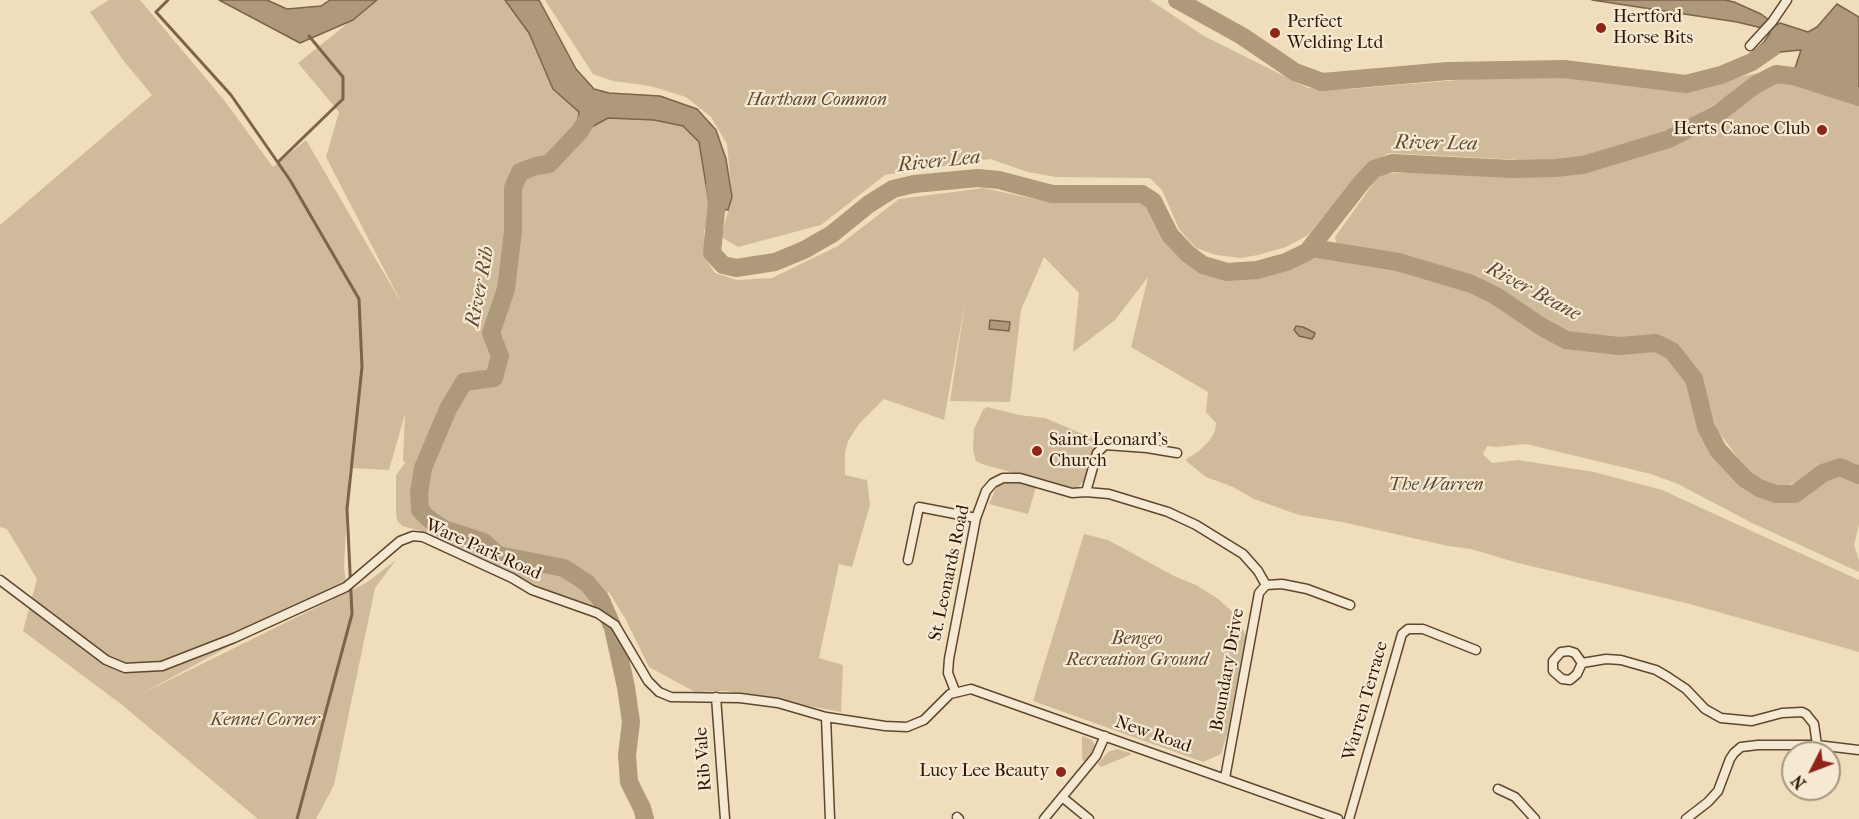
<!DOCTYPE html>
<style>
body{margin:0}
#map{position:relative;width:1859px;height:819px;overflow:hidden;background:#f0ddbb;font-family:"IM FELL French Canon",serif}
canvas{display:block}
.north{position:absolute;left:1781px;top:741px;width:60px;height:60px;box-sizing:border-box;background:#f5e9d3;border:2px solid #a5947f;border-radius:50%;rotate:228deg;font-size:16px;font-weight:700;line-height:24px;text-align:center;color:#2e1400}
.north::after{content:'';display:block;margin:auto;width:21px;height:27px;background:#8f2418;clip-path:polygon(50% 0,100% 100%,50% 72%,0 100%)}
</style>
<div id="map">
<canvas width="1859" height="819"></canvas>
<div class="north">N</div>
</div>
<script>
const context = document.querySelector('canvas').getContext('2d');
context.lineJoin = 'round';
function paint(path, color) {
  context.fillStyle = color;
  context.fill(path, 'evenodd');
}
function toPath(rows) {
  const path = new Path2D();
  for (const r of rows) {
    path.moveTo(r[0], r[1]);
    for (let i = 2; i < r.length; i += 2) path.lineTo(r[i], r[i + 1]);
  }
  return path;
}
function stroke(path, color, width, dash) {
  context.strokeStyle = color;
  context.lineWidth = width;
  context.lineCap = dash ? 'butt' : 'round';
  context.setLineDash(dash || []);
  context.stroke(path);
}
function label(font, color, halo, rows, align = 'center') {
  context.font = font + ' "IM FELL French Canon",serif';
  context.lineWidth = 4.5;
  context.setLineDash([]);
  context.textBaseline = 'middle';
  context.strokeStyle = halo;
  context.fillStyle = color;
  for (const [text, x, y, turn = 0] of rows) {
    context.save();
    context.translate(x, y);
    context.rotate((+turn || 0) * Math.PI / 180);
    context.textAlign = isNaN(turn) ? turn : align;
    if (halo) context.strokeText(text, 0, 0);
    context.fillText(text, 0, 0);
    context.restore();
  }
}
const green = toPath([
 [109,0,140,0,224,100,273,167,306,140,402,304,326,157,339,112,298,63,377,0,505,0,529,33,553,89,579,112,588,129,608,118,654,120,683,126,699,142,710,209,709,222,704,231,706,260,715,273,737,280,772,278,838,246,899,199,984,188,1052,203,1128,200,1150,206,1160,228,1181,255,1219,277,1256,277,1312,251,1340,256,1412,270,1468,288,1481,293,1539,333,1567,343,1618,349,1650,346,1665,350,1684,366,1690,380,1697,420,1708,444,1747,489,1766,499,1788,501,1808,493,1830,476,1842,474,1852,477,1859,482,1859,524,1854,545,1859,560,1859,572,1752,523,1678,484,1651,474,1526,444,1496,447,1487,446,1483,454,1492,463,1518,460,1594,472,1662,490,1859,580,1859,652,1690,604,1518,563,1471,549,1448,546,1342,522,1299,515,1254,499,1233,487,1206,477,1185,460,1199,451,1210,440,1215,431,1216,423,1206,412,1208,392,1131,347,1148,277,1115,320,1073,352,1079,293,1044,257,1021,310,1010,402,950,401,966,297,944,420,884,399,859,424,848,441,845,452,845,475,867,480,870,505,852,567,839,564,819,658,843,665,841,712,726,691,695,692,649,667,626,620,609,592,593,607,550,592,421,531,402,526,397,520,396,512,396,475,405,463,403,460,405,414,389,470,349,468,344,567,346,583,143,693,366,583,396,560,375,588,334,785,316,819,258,819,121,704,23,631,37,579,7,529,0,527,0,225,152,95,123,60,90,12],
 [545,0,1150,0,1204,36,1308,88,1351,89,1506,76,1583,75,1684,87,1764,72,1732,95,1657,136,1580,160,1540,161,1389,153,1368,164,1308,235,1286,247,1258,255,1241,258,1216,255,1196,248,1179,229,1162,190,1150,178,1056,177,1028,172,990,159,885,175,821,225,738,247,721,237,732,197,727,144,711,117,686,97,650,86,613,81,593,74],
 [1786,80,1859,105,1859,468,1855,463,1835,459,1822,465,1808,478,1786,486,1767,484,1748,471,1717,430,1701,375,1691,361,1661,338,1607,339,1575,335,1547,323,1489,286,1478,276,1340,247,1336,242,1335,237,1380,174,1416,172,1484,176,1568,175,1606,167,1665,147,1769,84],
 [987,407,1019,415,1045,418,1097,440,1084,481,1078,487,1068,488,982,464,976,461,973,450,974,429,983,410],
 [1012,480,1036,487,1028,514,989,504,997,486,1001,483],
 [1084,534,1108,540,1174,576,1196,585,1217,598,1236,615,1246,636,1227,734,1221,754,1203,762,1033,701],
 [1082,736,1092,740,1095,745,1094,752,1085,762,1082,759],
 [1117,749,1131,753,1130,755,1101,767,1098,764,1108,752]
]);
const water = toPath([
 [219,0,267,0,287,9,321,6,330,0,377,0,353,20,300,43,219,0],
 [505,0,539,0,576,69,594,89,609,93,660,96,697,109,716,130,726,159,732,197,728,210,710,209,699,142,683,126,654,120,608,118,588,129,577,124,579,112,553,89,529,33,505,0],
 [1592,0,1725,0,1734,2,1761,14,1776,25,1780,23,1808,32,1817,27,1837,4,1859,17,1859,92,1794,71,1801,50,1780,52,1756,67,1748,57,1764,42,1770,33,1762,28,1737,22,1592,0],
 [990,320,1010,322,1009,331,989,329,990,320],
 [1296,326,1303,327,1315,333,1314,336,1312,339,1299,336,1294,330,1296,326]
]);
const stream = toPath([
 [168,0,156,12,231,95,290,180,359,299,362,367,347,509,352,614,297,819],
 [278,162,343,99,343,77,309,36]
]);
const river = toPath([
 [1177,0,1242,36,1295,72,1322,82,1448,71,1564,69,1686,84,1721,75,1752,62,1772,48],
 [594,107,580,131,549,164,536,166,520,172,513,188,513,231,506,289,491,333,500,356,494,378,464,382,448,409,423,468,419,493,420,510,429,519,444,529,484,542,498,555,564,568,587,583,601,600,613,628,626,687,631,722,627,755,629,782,642,808,645,819],
 [715,185,717,201,712,253,723,265,736,268,775,262,804,250,832,234,869,204,893,189,914,184,978,178,999,180,1052,194,1142,194,1153,201,1170,235,1188,254,1203,265,1227,272,1257,270,1286,262,1307,252,1362,182,1374,169,1392,163,1512,169,1555,168,1583,165,1669,139,1719,113,1755,85,1776,74,1793,76,1859,97],
 [1312,248,1398,262,1472,284,1496,296,1542,327,1566,340,1619,346,1656,343,1672,351,1694,379,1706,427,1718,450,1745,479,1759,488,1776,494,1795,494,1823,473,1840,467,1859,475]
]);
const minor = toPath([
 [1750,46,1772,22,1787,0],
 [1086,492,1097,453,1105,445,1147,448,1177,453],
 [908,560,919,507,976,518],
 [0,580,106,660,125,668,162,666,234,638,346,587,400,541,413,536,423,537,512,578,532,590,597,613,615,625,648,681,659,692,671,697,740,698,778,703,826,717,885,726,907,727,924,720,950,694,971,689,1338,819],
 [1582,663,1575,653,1569,651,1561,652,1553,661,1553,671,1562,679,1570,680,1577,674,1582,663,1606,659,1621,660,1656,670,1668,677,1686,689,1705,709,1721,718,1752,721,1782,713,1802,712,1806,714,1814,724,1817,745],
 [955,691,948,673,949,659,976,518,986,491,993,483,1003,478,1020,478,1072,493,1086,492,1109,494,1168,512,1196,525,1243,554,1258,571,1266,585],
 [716,697,725,819],
 [826,717,830,819],
 [1225,778,1259,593,1266,585,1282,584,1307,589,1350,605],
 [1498,789,1515,797,1535,819],
 [1062,797,1089,819],
 [957,817,959,819],
 [1044,819,1096,756,1105,736],
 [1349,819,1402,634,1408,629,1423,629,1476,650],
 [1686,819,1708,802,1718,791,1730,759,1734,753,1741,747,1758,745,1817,745,1859,750]
]);
const markers = [
 [1601,28,6,"#8f2418"],
 [1275,33,6,"#8f2418"],
 [1822,130,6,"#8f2418"],
 [1037,451,6,"#8f2418"],
 [1061,772,6,"#8f2418"]
];
const poiNames = [
 ["Hertford",1613,18],
 ["Horse Bits",1613,39],
 ["Perfect",1287,23],
 ["Welding Ltd",1287,44],
 ["Herts Canoe Club",1810,130,"right"],
 ["Saint Leonard's",1049,441],
 ["Church",1049,462],
 ["Lucy Lee Beauty",1049,772,"right"]
];
const parkNames = [
 ["Hartham Common",817,101],
 ["The Warren",1436,486],
 ["Bengeo",1137,640],
 ["Recreation Ground",1137,661],
 ["Kennel Corner",265,721]
];
const streetNames = [
 ["Ware Park Road",483,550,24],
 ["St. Leonards Road",950,573,-78],
 ["Boundary Drive",1228,670,-80],
 ["Warren Terrace",1366,701,-74],
 ["New Road",1153,735,19],
 ["Rib Vale",704,759,-94]
];
const waterNames = [
 ["River Lea",1436,144,1],
 ["River Lea",939,162,-6],
 ["River Rib",481,287,-79],
 ["River Beane",1533,292,28]
];
paint(green, '#cfbb9b');
paint(water, '#ae997b');
stroke(water, '#7b644a', 1.5);
stroke(stream, '#7b644a', 3);
stroke(river, '#ae997b', 18);
stroke(minor, '#5e462f', 11);
stroke(minor, '#f5e9d3', 8);
for (const [x, y, r, color] of markers) {
  const dot = new Path2D();
  dot.arc(x, y, r, 0, 2 * Math.PI);
  context.fillStyle = color;
  context.fill(dot);
  stroke(dot, '#f5e9d3', 2);
}
label('18px', '#2e1400', '#f5e9d3', poiNames, 'left');
label('italic 18px', '#5e462e', '#f5e9d3', parkNames);
label('18px', '#2e1400', '#f5e9d3', streetNames);
label('italic 20px', '#614931', '#f5e9d3', waterNames);
</script>
